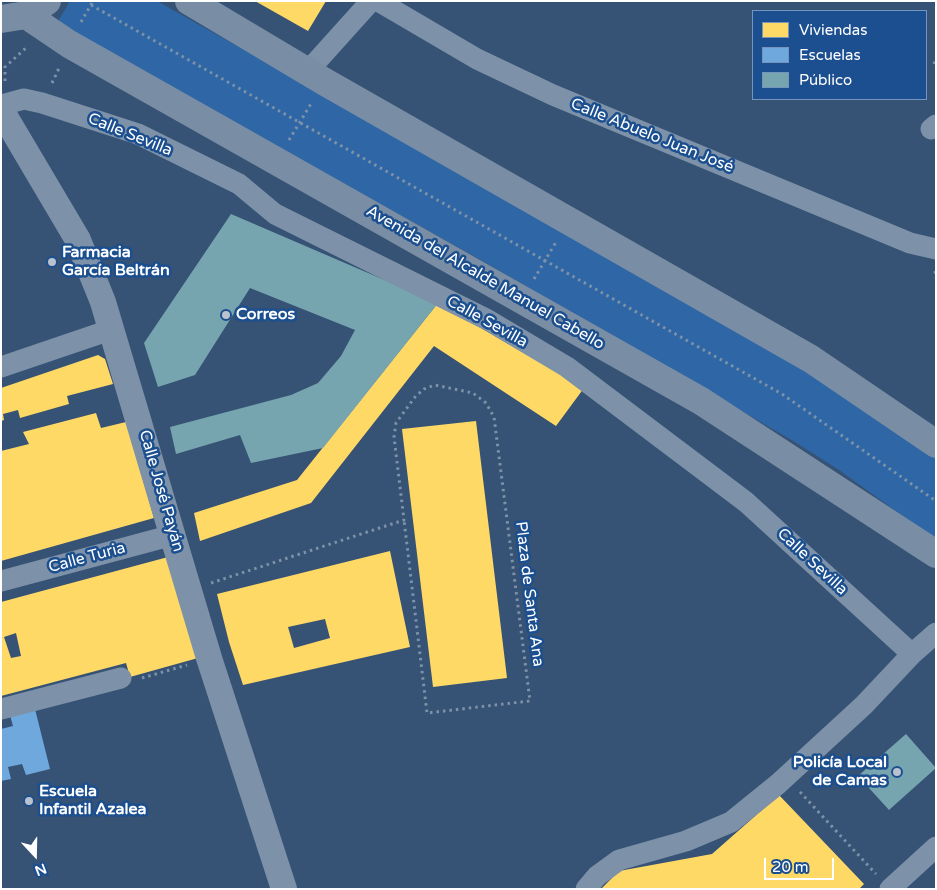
<!DOCTYPE html>
<meta charset="utf-8">
<style>
body{margin:0}
#map{position:relative;width:937px;height:890px;overflow:hidden;background:#365274;font-family:"Varela Round",sans-serif}
canvas{display:block}
.frame{position:absolute;inset:0;border:2px solid #fff;pointer-events:none}
.legend{position:absolute;left:752px;top:10px;width:175px;height:90px;box-sizing:border-box;background:#1b4f8f;border:1px solid #7695bc;margin:0;padding:6px 9px;list-style:none;font-size:15px;color:#fff}
.legend li{display:flex;align-items:center;gap:10px;height:25px}
.legend b{width:25px;border:1px solid #7695bc}
.north{position:absolute;left:10px;top:830px;width:50px;height:50px;-webkit-text-stroke:4px #1b4f8f;paint-order:stroke;rotate:159deg;font-size:14px;font-weight:700;line-height:20px;text-align:center;color:#fff}
.north::after{content:'';display:block;margin:auto;width:18px;height:22px;background:#fff;clip-path:polygon(50% 0,100% 100%,50% 72%,0 100%)}
.scale{position:absolute;left:764px;top:858px;width:70px;height:22px;box-sizing:border-box;border:2px solid #fff;border-top:0;padding-left:6px;font-size:15px;line-height:18px;white-space:nowrap;color:#fff;-webkit-text-stroke:4px #1b4f8f;paint-order:stroke}
</style>
<div id="map">
<canvas width="937" height="890"></canvas>
<div class="frame"></div>
<ul class="legend">
<li><b style="height:14px;background:#ffd966"></b>Viviendas</li>
<li><b style="height:14px;background:#6fa8dc"></b>Escuelas</li>
<li><b style="height:14px;background:#76a5af"></b>Público</li>
</ul>
<div class="north">N</div>
<div class="scale">20 m</div>
</div>
<script>
const context = document.querySelector('canvas').getContext('2d');
context.lineJoin = 'round';
function paint(path, color) {
  context.fillStyle = color;
  context.fill(path, 'evenodd');
}
function toPath(rows) {
  const path = new Path2D();
  for (const r of rows) {
    path.moveTo(r[0], r[1]);
    for (let i = 2; i < r.length; i += 2) path.lineTo(r[i], r[i + 1]);
  }
  return path;
}
function stroke(path, color, width, dash) {
  context.strokeStyle = color;
  context.lineWidth = width;
  context.lineCap = dash ? 'butt' : 'round';
  context.setLineDash(dash || []);
  context.stroke(path);
}
function label(font, color, halo, rows, align = 'center') {
  context.font = font + ' "Varela Round",sans-serif';
  context.lineWidth = 5;
  context.setLineDash([]);
  context.textBaseline = 'middle';
  context.strokeStyle = halo;
  context.fillStyle = color;
  for (const [text, x, y, turn = 0] of rows) {
    context.save();
    context.translate(x, y);
    context.rotate((+turn || 0) * Math.PI / 180);
    context.textAlign = isNaN(turn) ? turn : align;
    if (halo) context.strokeText(text, 0, 0);
    context.fillText(text, 0, 0);
    context.restore();
  }
}
const green = toPath([
 [70,1,157,1,728,322,783,355,936,457,936,540,839,470,795,442,486,263,57,23]
]);
const homes = toPath([
 [255,1,326,1,308,31],
 [438,303,584,388,556,426,434,346,311,503,200,541,194,513,297,480],
 [98,355,105,359,113,384,67,396,69,404,20,418,18,410,3,414,4,420,1,421,1,388],
 [96,413,101,428,126,422,154,518,1,561,1,451,29,444,23,432],
 [476,421,507,678,433,687,402,429],
 [390,551,410,647,243,685,229,642,217,594],
 [325,619,330,638,294,648,288,627],
 [168,557,198,658,130,677,126,663,1,696,1,602],
 [16,633,21,656,11,658,4,637],
 [779,795,864,884,859,889,601,889,619,871,712,854]
]);
const schools = toPath([
 [35,709,50,769,26,775,22,764,8,767,11,779,1,781,1,729,13,726,10,715]
]);
const public = toPath([
 [231,214,438,303,323,448,251,463,240,435,176,454,170,427,291,395,318,383,341,356,355,330,250,288,195,375,158,387,144,343],
 [906,734,936,768,889,810,858,776]
]);
const path = toPath([
 [91,5,782,394,936,501],
 [81,22,93,1],
 [934,64,936,59],
 [5,81,5,67,27,47],
 [52,83,60,66],
 [289,140,312,102],
 [935,271,936,278],
 [534,279,556,242],
 [211,583,404,520,394,437,396,423,415,397,424,389,435,385,473,393,486,403,494,417,530,701,427,713,404,520],
 [142,678,187,665],
 [800,792,876,874]
]);
const minor = toPath([
 [378,1,477,59,553,95,910,243,936,249],
 [308,71,371,1],
 [1,105,24,99,42,103,138,134,239,184,275,214,488,320,567,367,746,502,912,654],
 [931,129,936,125],
 [1,367,113,329],
 [1,581,173,535],
 [1,709,121,678],
 [586,889,597,876,619,860,686,841,731,822,778,784,864,705,912,654,936,633],
 [890,889,936,847]
]);
const tertiary = toPath([
 [1,110,78,240,103,302,209,658,284,889]
]);
const secondary = toPath([
 [189,1,325,82,811,359,936,444],
 [26,15,69,44,701,401,936,554],
 [1,19,26,15,47,1]
]);
const markers = [
 [52,262,5,"#b9c2ce"],
 [226,315,5,"#b9c2ce"],
 [897,772,5,"#b9c2ce"],
 [29,801,5,"#b9c2ce"]
];
const streetNames = [
 ["Calle Sevilla",130,135,22],
 ["Calle Abuelo Juan José",652,136,22],
 ["Avenida del Alcalde Manuel Cabello",485,278,30],
 ["Calle Sevilla",487,322,29],
 ["Calle José Payán",161,491,74],
 ["Calle Turia",87,558,-15],
 ["Calle Sevilla",812,562,43],
 ["Plaza de Santa Ana",529,594,83]
];
const poiNames = [
 ["Farmacia",62,253],
 ["García Beltrán",62,271],
 ["Correos",236,315],
 ["Policía Local",887,763,"right"],
 ["de Camas",887,781,"right"],
 ["Escuela",39,792],
 ["Infantil Azalea",39,810]
];
paint(green, '#2f66a5');
paint(homes, '#ffd966');
paint(schools, '#6fa8dc');
paint(public, '#76a5af');
stroke(path, '#7d92a8', 3, [2.5, 4]);
stroke(minor, '#7d92a8', 21);
stroke(tertiary, '#7d92a8', 26);
stroke(secondary, '#798da4', 28);
for (const [x, y, r, color] of markers) {
  const dot = new Path2D();
  dot.arc(x, y, r, 0, 2 * Math.PI);
  context.fillStyle = color;
  context.fill(dot);
  stroke(dot, '#1b4f8f', 2);
}
label('16px', '#fff', '#1b4f8f', streetNames);
label('bold 16px', '#fff', '#1b4f8f', poiNames, 'left');
</script>
